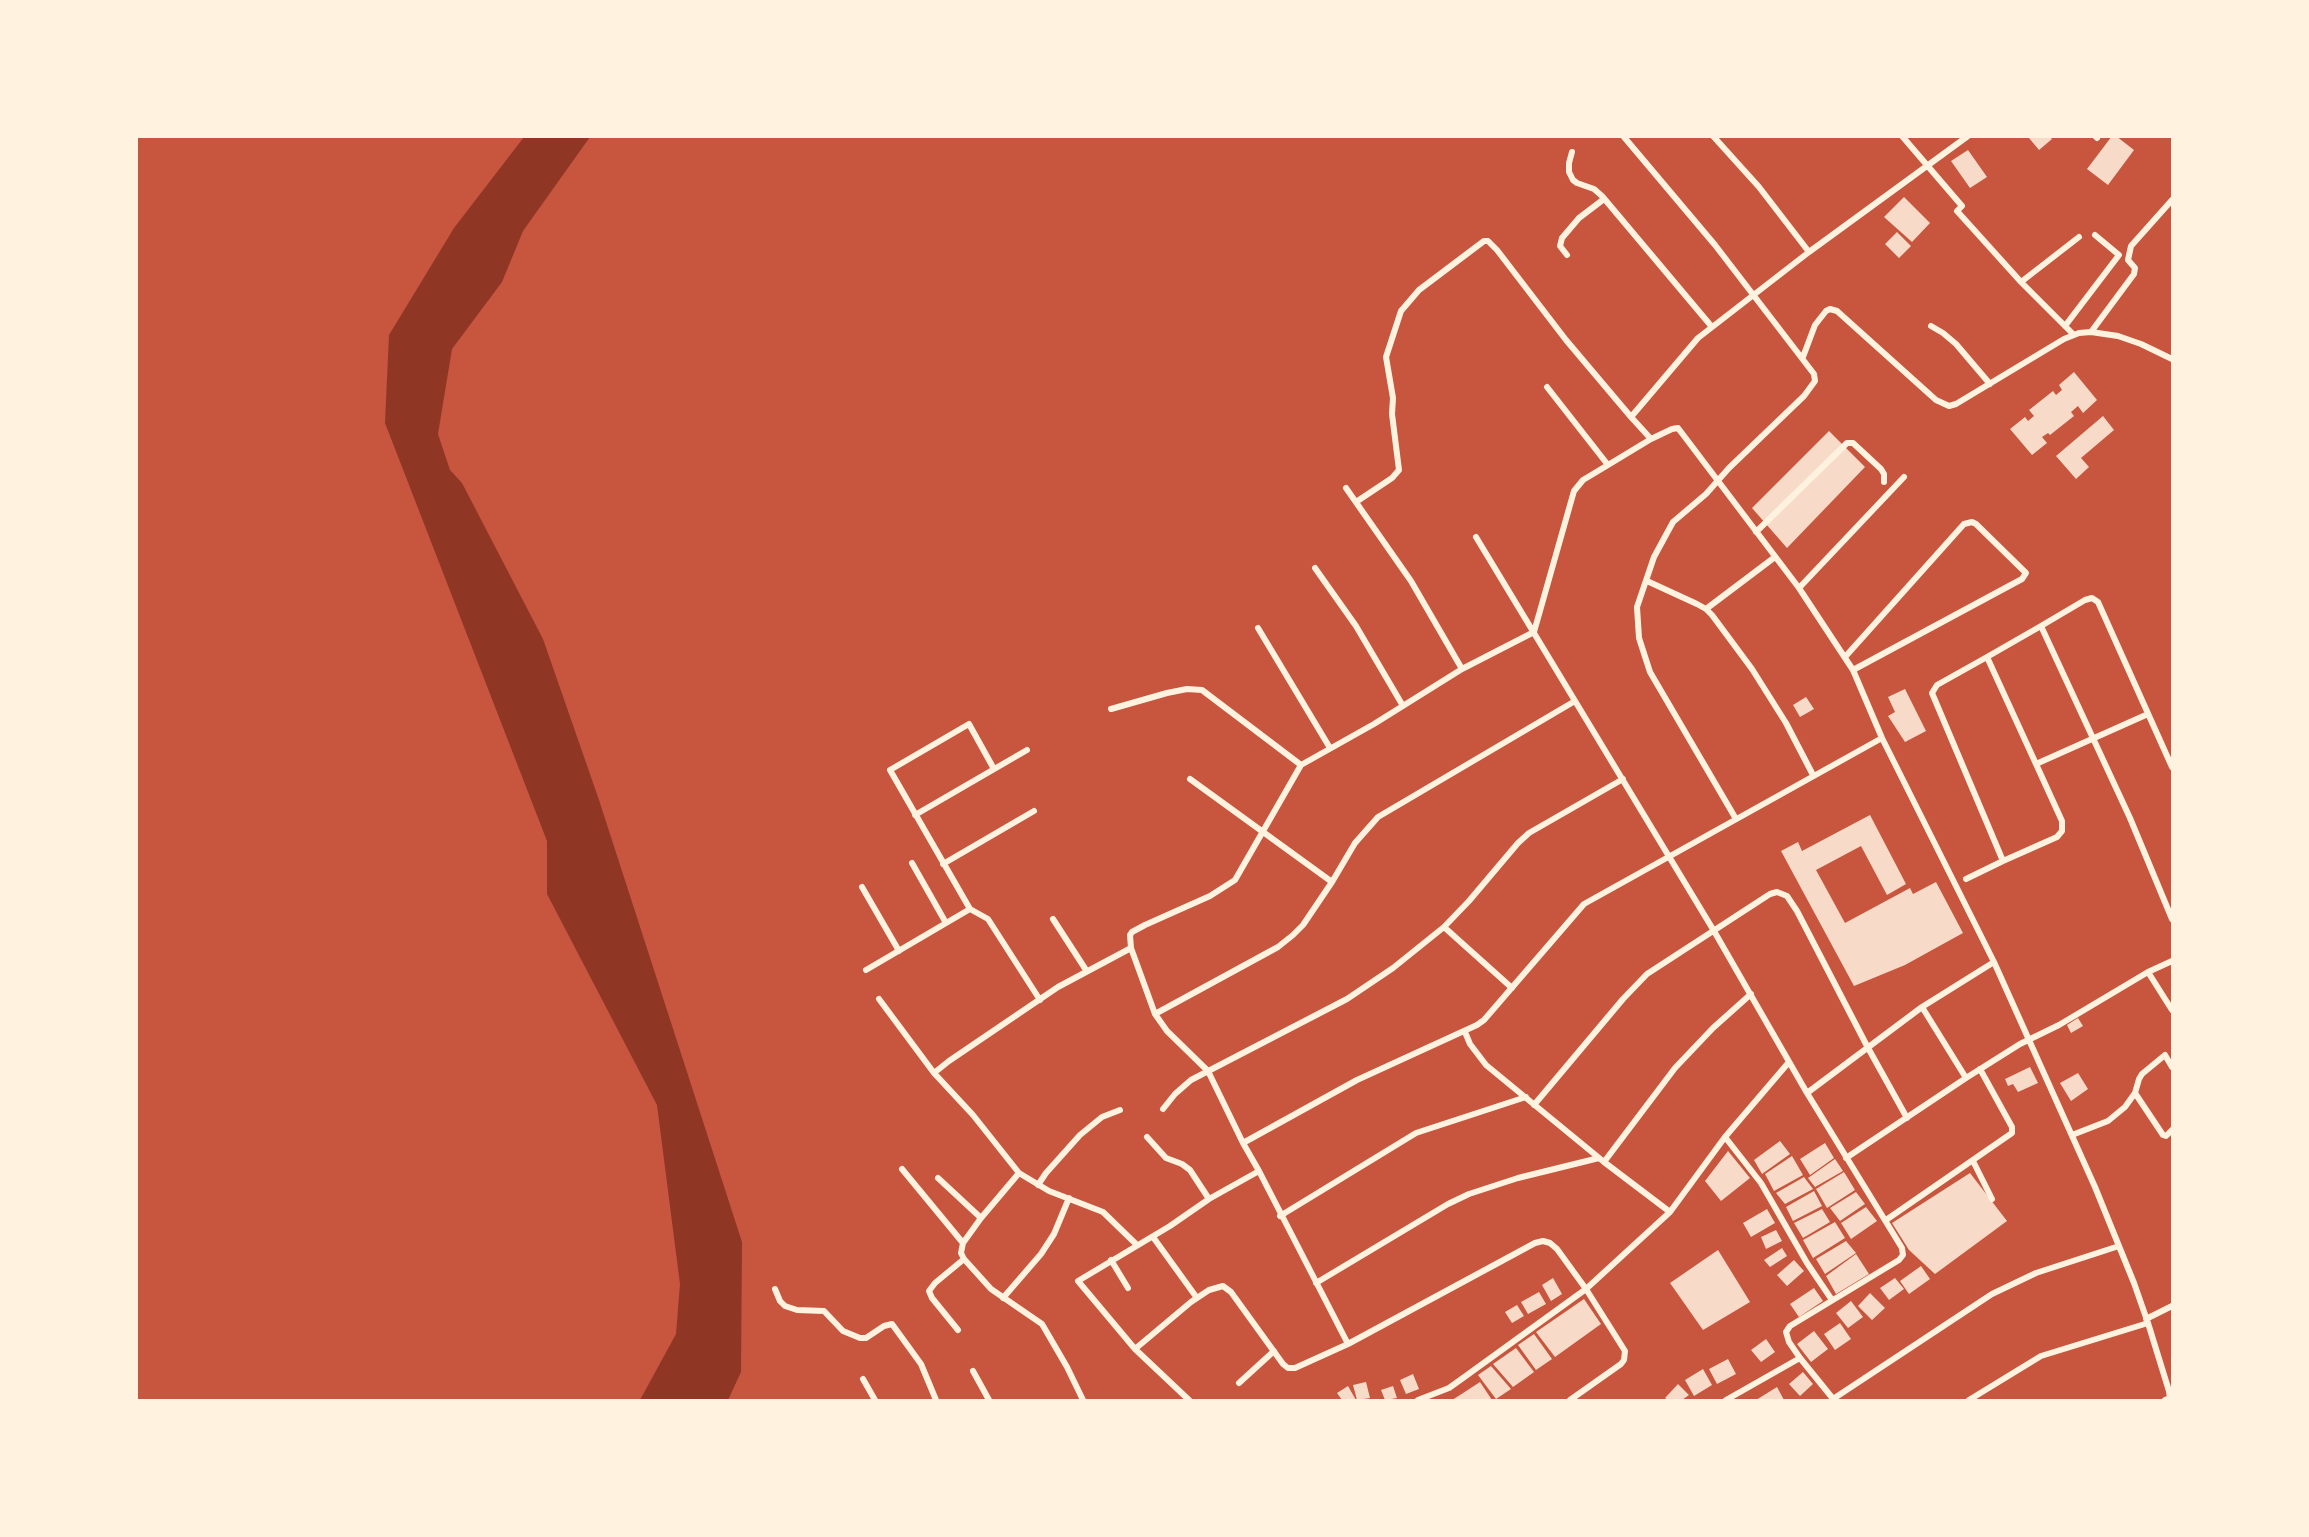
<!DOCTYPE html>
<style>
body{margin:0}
#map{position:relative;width:2309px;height:1537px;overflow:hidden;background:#c8553d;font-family:Signika,sans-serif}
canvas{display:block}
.frame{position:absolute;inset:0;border:138px solid #fff3e0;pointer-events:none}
</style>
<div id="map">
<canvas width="2309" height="1537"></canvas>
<div class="frame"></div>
</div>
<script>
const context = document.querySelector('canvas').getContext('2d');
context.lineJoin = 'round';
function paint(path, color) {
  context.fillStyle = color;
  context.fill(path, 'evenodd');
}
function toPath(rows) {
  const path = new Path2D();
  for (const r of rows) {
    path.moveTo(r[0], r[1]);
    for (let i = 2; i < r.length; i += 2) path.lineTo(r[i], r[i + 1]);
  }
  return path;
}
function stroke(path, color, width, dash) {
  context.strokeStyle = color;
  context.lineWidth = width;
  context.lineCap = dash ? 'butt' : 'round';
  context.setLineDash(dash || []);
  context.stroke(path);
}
const water = toPath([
 [524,137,590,137,523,231,502,282,452,349,438,434,450,470,462,483,543,639,599,800,742,1242,741,1372,728,1400,640,1400,676,1334,680,1284,657,1105,547,894,547,841,385,423,389,335,454,228]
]);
const building = toPath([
 [2031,136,2049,136,2052,139,2039,150,2029,138],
 [2112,136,2116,136,2134,150,2108,185,2087,169],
 [1968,150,1987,177,1970,188,1951,161],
 [1904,197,1930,223,1912,242,1884,217],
 [1897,232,1911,246,1899,258,1885,244],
 [2074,372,2097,400,2083,413,2078,406,2071,412,2074,416,2050,435,2048,433,2042,437,2047,443,2032,455,2010,429,2025,417,2028,421,2034,416,2029,410,2053,391,2056,395,2062,390,2059,385],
 [2103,416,2114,430,2081,458,2089,467,2076,479,2056,456],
 [1829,431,1865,467,1787,548,1752,508],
 [1905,689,1926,731,1905,742,1888,716,1895,712,1888,697],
 [1806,697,1814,709,1800,717,1793,705],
 [1870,815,1906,884,1887,895,1861,846,1816,870,1845,923,1910,888,1913,894,1936,882,1963,933,1905,965,1854,986,1781,851,1798,842,1802,851],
 [2078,1018,2083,1026,2071,1033,2067,1025],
 [2030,1067,2038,1083,2018,1092,2013,1084,2008,1086,2005,1079],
 [2078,1073,2088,1089,2071,1101,2060,1083],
 [1780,1141,1790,1154,1762,1174,1754,1160],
 [1825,1143,1834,1158,1810,1175,1800,1159],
 [1728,1151,1750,1178,1721,1201,1705,1181],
 [1792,1156,1803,1175,1774,1191,1765,1174],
 [1835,1159,1843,1171,1815,1187,1808,1178],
 [1844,1172,1855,1190,1827,1208,1816,1189],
 [1970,1173,2007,1221,1935,1274,1909,1250,1892,1223],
 [1804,1177,1813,1189,1785,1204,1776,1193],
 [1814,1191,1822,1206,1793,1221,1786,1207],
 [1856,1192,1865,1204,1840,1221,1830,1208],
 [1866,1207,1877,1221,1851,1239,1841,1223],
 [1767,1209,1775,1223,1751,1237,1743,1223],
 [1822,1209,1830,1222,1803,1238,1794,1223],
 [1835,1222,1845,1238,1813,1258,1803,1240],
 [1776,1230,1782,1241,1766,1249,1761,1237],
 [1846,1241,1856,1253,1825,1274,1816,1259],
 [1782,1248,1787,1256,1770,1267,1764,1260],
 [1718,1250,1750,1302,1703,1330,1670,1283],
 [1856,1254,1869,1274,1836,1294,1826,1276],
 [1794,1260,1804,1271,1787,1286,1777,1275],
 [1921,1266,1930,1279,1909,1294,1900,1281],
 [1553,1278,1562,1294,1551,1301,1542,1285],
 [1895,1278,1904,1289,1889,1300,1880,1288],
 [1814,1288,1823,1301,1799,1317,1790,1304],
 [1539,1292,1546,1304,1528,1314,1521,1302],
 [1870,1293,1885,1308,1872,1320,1858,1306],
 [1584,1299,1601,1324,1555,1357,1536,1332],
 [1851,1301,1863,1317,1848,1328,1836,1313],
 [1517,1305,1524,1316,1512,1323,1505,1312],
 [1840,1323,1851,1339,1835,1350,1824,1334],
 [1814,1331,1828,1349,1811,1362,1797,1344],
 [1534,1334,1552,1359,1536,1370,1518,1345],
 [1766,1339,1775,1352,1761,1362,1751,1350],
 [1516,1348,1534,1372,1513,1387,1493,1364],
 [1728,1359,1736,1374,1717,1384,1709,1369],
 [1491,1366,1511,1389,1496,1399,1478,1375],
 [1703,1369,1712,1385,1694,1396,1685,1380],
 [1803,1372,1813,1384,1800,1396,1789,1384],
 [1413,1374,1419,1389,1406,1394,1400,1380],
 [1366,1382,1370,1398,1357,1400,1353,1385],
 [1480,1382,1492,1400,1452,1400,1460,1395],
 [1678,1384,1689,1395,1682,1400,1668,1400,1665,1398],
 [1348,1386,1356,1400,1342,1400,1337,1393],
 [1393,1386,1397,1398,1385,1400,1381,1390],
 [1777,1387,1784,1400,1756,1400]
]);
const minor = toPath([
 [1713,136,1759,187,1809,252],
 [1902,136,1962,206,1957,211,2021,282,2074,335],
 [2095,136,2097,138],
 [1624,137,1715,245,1814,374,1815,381,1804,396,1729,468,1706,494,1673,522,1654,557,1637,607,1639,638,1650,672,1736,819],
 [1572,152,1569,163,1569,172,1573,180,1577,183,1594,189,1602,196,1712,327],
 [1567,255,1560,246,1562,238,1579,218,1604,199],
 [2021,282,2079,237],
 [1931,326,1943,333,1956,344,1990,384],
 [2065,326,2119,255,2095,235],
 [2091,332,2134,274,2135,268,2128,260,2131,246,2172,200],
 [1803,357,1815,325,1826,311,1830,309,1837,311,1936,400,1949,406,1956,404,2064,339,2079,333,2091,332,2118,336,2141,344,2172,359],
 [1547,387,1608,465],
 [1651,439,1631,417,1698,338,1809,252,1968,136],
 [1346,488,1411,581,1462,669],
 [1356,502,1392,478,1399,470,1392,414,1393,398,1386,357,1401,311,1419,290,1484,241,1488,241,1497,250,1566,340,1631,417],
 [1756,532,1847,443,1853,443,1881,469,1884,474,1884,482],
 [1476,537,1714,931,1807,1093,1902,1248,1903,1255,1899,1260,1790,1326,1786,1332,1789,1342,1800,1358,1834,1400],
 [1315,568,1356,626,1403,706],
 [1647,581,1697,604,1706,609,1712,615,1752,669,1786,723,1813,775],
 [1799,588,1904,477],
 [1706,609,1775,557],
 [2041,626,1987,657,2036,764,2148,714],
 [1258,628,1330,748],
 [1534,632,1574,491,1583,480,1608,465,1651,439,1672,429,1678,428,1799,588,1853,670,1882,738,1994,962,2095,1187,2134,1283,2148,1323,2169,1391,2170,1398,2165,1400],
 [1845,657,1964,524,1972,522,1976,524,2026,573,2022,579,1853,670],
 [1987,657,1937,685,1932,693,2003,861,2057,837,2062,831,2062,821,2036,764],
 [1111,709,1167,693,1187,689,1202,690,1301,765],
 [2172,767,2098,602,2092,598,2085,600,2041,626,2130,818,2172,919],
 [994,769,969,724,890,770,970,909,988,919,1040,1000],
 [1190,779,1332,882],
 [915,815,1027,750],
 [912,863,946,923],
 [943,864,1034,811],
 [1966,879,2003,861],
 [862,887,899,951],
 [1053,919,1086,970],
 [1444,927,1512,988],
 [866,970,970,909],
 [2148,972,2172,1010],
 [879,999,934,1073,973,1115,1019,1173,1049,1191,1103,1212,1137,1245],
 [1922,1007,1966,1078],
 [1155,1014,1278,947,1293,935,1303,925,1332,882,1355,843,1378,817,1575,701],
 [1465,1032,1470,1044,1486,1065,1604,1162,1670,1212],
 [934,1073,949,1061,1058,987,1131,948],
 [1807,1093,1922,1007,1994,962],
 [2135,1093,2139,1079,2142,1074,2165,1055,2172,1067],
 [1534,1105,1623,999,1647,974,1770,894,1777,892,1787,896,1797,911,1867,1046,1907,1118],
 [1163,1109,1175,1094,1191,1080,1347,999,1393,968,1444,927,1469,901,1518,843,1529,833,1623,779],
 [2072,1135,2108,1121,2125,1107,2135,1093,2163,1135,2166,1136,2172,1130],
 [1147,1137,1166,1158,1182,1164,1190,1170,1209,1199],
 [1725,1137,1761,1183,1807,1263,1832,1300],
 [1243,1143,1357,1080,1477,1025,1484,1020,1584,904,1882,738],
 [1846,1158,1966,1078,2020,1044,2059,1025,2148,972,2172,961],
 [1973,1161,1992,1199],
 [1604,1162,1675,1068,1713,1028,1751,994],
 [902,1169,963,1243],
 [1019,1173,981,1218,963,1243,961,1253,964,1259,991,1289,1042,1324,1067,1367,1083,1400],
 [938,1178,981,1218],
 [1038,1185,1046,1173,1080,1135,1102,1117,1120,1110],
 [1280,1216,1416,1133,1526,1097],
 [1886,1220,2012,1133,2012,1127,1980,1069],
 [1153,1237,1197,1298],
 [1111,1260,1128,1288],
 [1316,1283,1448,1204,1469,1194,1518,1178,1599,1158],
 [775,1289,780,1301,785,1306,797,1310,824,1311,843,1331,860,1338,866,1338,884,1326,892,1324,921,1364,936,1400],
 [1003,1298,1041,1254,1054,1234,1069,1198],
 [2146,1319,2172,1306],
 [958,1330,932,1298,929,1291,935,1283,964,1259],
 [1348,1344,1259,1171,1243,1143,1208,1071,1167,1031,1155,1014,1131,948,1130,935,1132,932,1145,925,1210,896,1235,880,1301,765,1374,724,1462,669,1534,632],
 [1135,1349,1191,1302,1209,1290,1223,1286,1231,1292,1283,1364,1288,1368,1295,1368,1348,1344,1535,1243,1543,1241,1550,1243,1557,1249,1586,1289,1625,1351,1624,1360,1621,1364,1570,1400],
 [973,1371,989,1400],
 [863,1379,875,1400],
 [1239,1383,1274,1351],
 [1833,1399,1992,1294,2036,1273,2119,1246],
 [1189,1400,1135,1349,1078,1281,1170,1226,1209,1199,1259,1171],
 [1418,1400,1449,1388,1463,1378,1586,1289,1670,1212,1725,1137,1789,1062],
 [1726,1400,1800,1358],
 [1969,1400,2041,1356,2148,1323]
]);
paint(water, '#8f3625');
paint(building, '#f7dbc8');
stroke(minor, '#fff3e0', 6);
</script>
